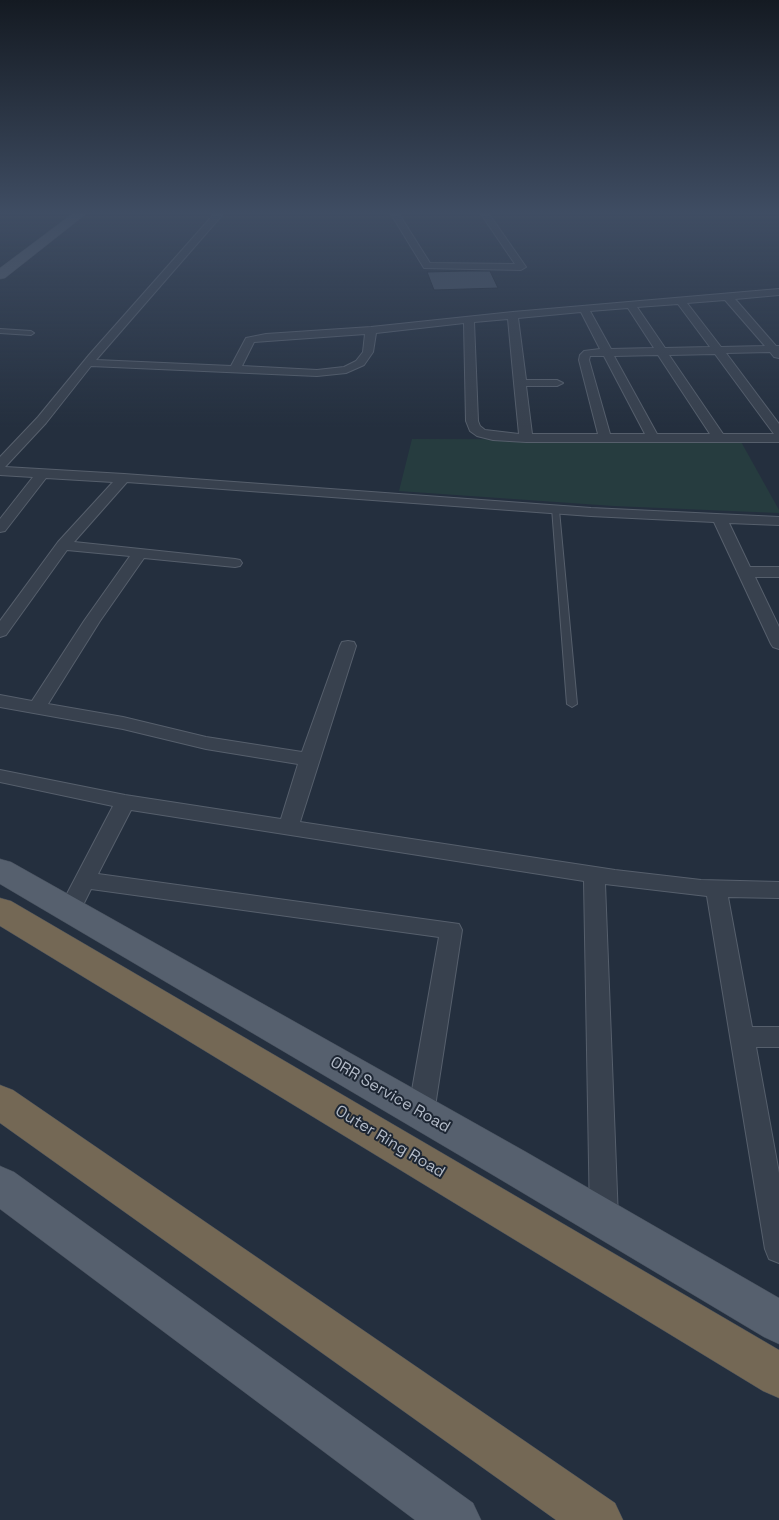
<!DOCTYPE html>
<style>
body{margin:0}
canvas{display:block;background:#242f3e}
</style>
<canvas width="779" height="1520"></canvas>
<script>
const context = document.querySelector('canvas').getContext('2d');
context.lineJoin = 'round';
function paint(path, color) {
  context.fillStyle = color;
  context.fill(path, 'evenodd');
}
function toPath(rows) {
  const path = new Path2D();
  for (const r of rows) {
    path.moveTo(r[0], r[1]);
    for (let i = 2; i < r.length; i += 2) path.lineTo(r[i], r[i + 1]);
  }
  return path;
}
function stroke(path, color, width, dash) {
  context.strokeStyle = color;
  context.lineWidth = width;
  context.lineCap = dash ? 'butt' : 'round';
  context.setLineDash(dash || []);
  context.stroke(path);
}
function label(font, color, halo, rows, align = 'center') {
  context.font = font + ' "Space Grotesk",sans-serif';
  context.lineWidth = 4;
  context.setLineDash([]);
  context.textBaseline = 'middle';
  context.strokeStyle = halo;
  context.fillStyle = color;
  for (const [text, x, y, turn = 0] of rows) {
    context.save();
    context.translate(x, y);
    context.rotate((+turn || 0) * Math.PI / 180);
    context.textAlign = isNaN(turn) ? turn : align;
    if (halo) context.strokeText(text, 0, 0);
    context.fillText(text, 0, 0);
    context.restore();
  }
}
const green = toPath([
 [412,439,740,440,779,510,779,513,614,506,399,491]
]);
const building = toPath([
 [466,271,490,271,498,288,434,290,427,272,466,271]
]);
const service = toPath([
 [0,329,31,331,34,333,31,335,0,333,0,329],
 [552,508,555,508,559,510,577,704,572,707,567,704,552,508]
]);
const minor = toPath([
 [214,214,223,214,96,360,231,366,246,338,266,334,371,327,513,312,779,289,779,295,735,299,776,346,779,346,779,358,774,357,770,352,726,353,779,424,779,442,526,442,493,440,477,436,470,431,466,421,464,323,376,333,373,352,364,365,346,373,317,376,91,366,46,423,5,467,124,474,591,508,779,517,779,525,729,523,750,567,779,567,779,577,755,577,779,627,779,649,773,647,771,644,714,522,591,516,127,482,74,542,235,559,240,560,242,563,240,566,235,567,144,558,100,621,48,704,123,717,206,737,302,752,340,646,342,642,348,641,354,642,356,646,300,822,615,870,701,880,779,882,779,898,728,897,752,1027,779,1027,779,1047,756,1047,779,1173,779,1263,769,1259,765,1249,707,896,605,884,618,1219,614,1229,604,1233,594,1229,590,1219,584,881,131,810,98,874,459,924,462,930,434,1113,430,1121,421,1125,412,1121,408,1113,439,937,91,889,77,917,69,919,61,917,58,911,113,806,0,782,0,770,125,795,281,819,298,764,206,749,123,729,0,707,0,695,32,701,84,621,130,556,67,550,6,635,0,637,0,621,58,542,113,482,46,478,5,531,0,532,0,519,33,477,0,475,0,457,38,417,89,355,214,214],
 [725,300,765,346,721,347,687,303,725,300],
 [678,304,710,347,665,348,637,307,678,304],
 [628,308,654,348,611,349,590,311,628,308],
 [581,312,600,349,584,351,580,355,579,360,598,434,532,434,526,386,557,386,563,383,557,380,526,380,518,318,581,312],
 [508,319,514,383,519,434,485,430,480,426,478,421,474,322,508,319],
 [365,334,363,352,356,361,344,367,317,370,242,366,254,342,365,334],
 [715,354,774,434,723,434,669,355,715,354],
 [658,355,710,434,657,434,614,356,658,355],
 [590,356,604,356,645,434,610,434,589,360,590,356],
 [391,214,399,214,430,263,515,264,481,214,489,214,526,267,521,270,424,268,391,214]
]);
const primary = toPath([
 [72,214,86,214,5,278,0,279,0,268,72,214],
 [0,859,11,862,526,1152,779,1298,779,1344,764,1337,498,1178,0,884,0,859],
 [0,1166,14,1172,473,1503,481,1520,415,1520,0,1209,0,1166]
]);
const motorway = toPath([
 [0,898,11,901,779,1350,779,1398,763,1391,0,926,0,898],
 [0,1085,13,1090,615,1503,623,1520,556,1520,0,1123,0,1085]
]);
const nearStreetnames = [
 ["ORR Service Road",390,1095,30],
 ["Outer Ring Road",390,1142,31]
];
paint(green, '#263c3f');
paint(building, '#455162');
stroke(building, '#1f2835', 1);
stroke(service, '#565f6c', 2);
stroke(minor, '#565f6c', 2);
stroke(primary, '#414a57', 1);
stroke(motorway, '#434c59', 1);
paint(service, '#38414e');
paint(minor, '#38414e');
paint(primary, '#56606e');
paint(motorway, '#746855');
const sky = context.createLinearGradient(0, 0, 0, 427);
sky.addColorStop(0, '#141a22');
sky.addColorStop(0.5, '#3f4d63');
sky.addColorStop(1, '#3f4d6300');
context.fillStyle = sky;
context.fillRect(0, 0, 779, 427);
label('16px', '#b4bcc9', '#1d2633', nearStreetnames);
</script>
